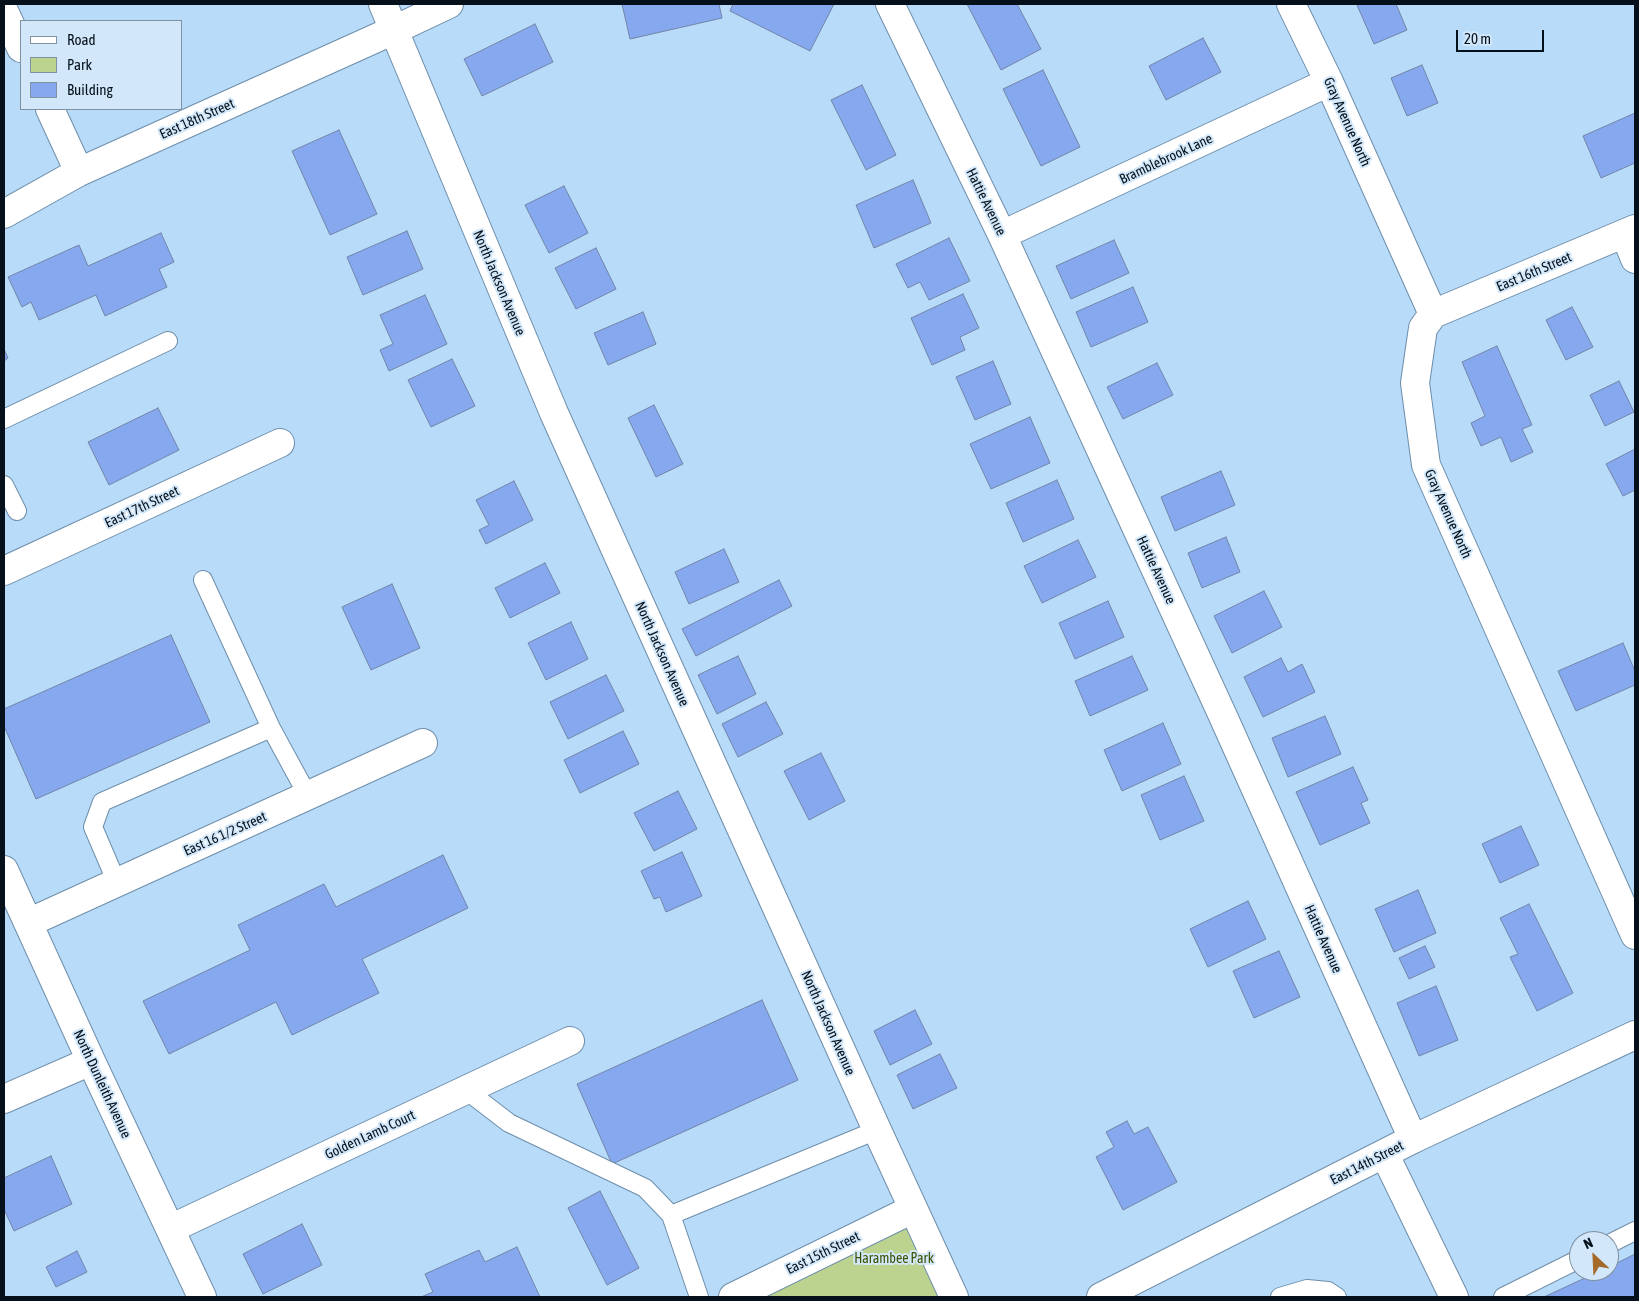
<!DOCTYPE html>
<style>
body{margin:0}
#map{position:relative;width:1639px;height:1301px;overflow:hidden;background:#b8dbfa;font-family:"Asap Condensed",sans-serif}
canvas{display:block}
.frame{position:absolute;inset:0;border:5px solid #05101a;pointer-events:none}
.legend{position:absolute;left:20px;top:20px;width:162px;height:90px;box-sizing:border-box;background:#d2e7f9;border:1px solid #8091a0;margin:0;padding:6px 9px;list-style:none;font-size:15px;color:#05101a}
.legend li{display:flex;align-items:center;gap:10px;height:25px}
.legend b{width:25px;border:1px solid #8091a0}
.north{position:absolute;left:1569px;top:1231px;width:50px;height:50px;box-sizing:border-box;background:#d2e7f9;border:1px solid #8091a0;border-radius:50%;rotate:335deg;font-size:14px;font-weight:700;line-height:20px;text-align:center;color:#05101a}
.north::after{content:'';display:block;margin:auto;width:18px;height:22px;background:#a46a2a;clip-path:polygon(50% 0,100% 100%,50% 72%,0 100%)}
.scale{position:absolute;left:1456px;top:30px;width:88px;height:22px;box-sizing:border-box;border:2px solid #05101a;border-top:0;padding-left:6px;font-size:15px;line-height:18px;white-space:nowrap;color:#05101a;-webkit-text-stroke:4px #d2e7f9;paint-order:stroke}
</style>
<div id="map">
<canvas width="1639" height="1301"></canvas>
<div class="frame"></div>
<ul class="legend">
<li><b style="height:6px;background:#fff"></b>Road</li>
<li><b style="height:14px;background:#bbd38f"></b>Park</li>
<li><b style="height:14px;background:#86a8ef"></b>Building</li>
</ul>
<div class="north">N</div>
<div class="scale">20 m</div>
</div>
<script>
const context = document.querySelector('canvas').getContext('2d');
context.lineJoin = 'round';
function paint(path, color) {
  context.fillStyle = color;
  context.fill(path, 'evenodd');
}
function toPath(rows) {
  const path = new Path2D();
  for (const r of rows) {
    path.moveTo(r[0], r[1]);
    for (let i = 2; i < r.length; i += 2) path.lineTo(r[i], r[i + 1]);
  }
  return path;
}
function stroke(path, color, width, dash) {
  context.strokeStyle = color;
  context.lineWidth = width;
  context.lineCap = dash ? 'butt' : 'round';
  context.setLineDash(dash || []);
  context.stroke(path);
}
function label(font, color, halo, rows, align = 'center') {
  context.font = font + ' "Asap Condensed",sans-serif';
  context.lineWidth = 4;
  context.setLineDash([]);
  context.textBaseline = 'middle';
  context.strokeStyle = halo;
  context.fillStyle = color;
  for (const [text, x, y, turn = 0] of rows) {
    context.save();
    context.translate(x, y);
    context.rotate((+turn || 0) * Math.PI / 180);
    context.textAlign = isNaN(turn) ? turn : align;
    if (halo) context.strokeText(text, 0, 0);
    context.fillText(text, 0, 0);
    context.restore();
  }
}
const green = toPath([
 [913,1209,954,1297,730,1297]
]);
const building = toPath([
 [622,4,719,4,722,18,630,39,622,4],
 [733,4,834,4,810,51,730,11,733,4],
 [967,4,1017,4,1041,49,1001,70,967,4],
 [1361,4,1396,4,1407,30,1374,44,1357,5,1361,4],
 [535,24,553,62,482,96,464,59,535,24],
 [1203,38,1221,72,1166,100,1149,66,1203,38],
 [1422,65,1438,103,1407,116,1391,78,1422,65],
 [1043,70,1080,147,1041,166,1003,89,1043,70],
 [862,85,896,155,866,170,831,100,862,85],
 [1635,113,1635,163,1601,178,1583,136,1635,113],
 [339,130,377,214,330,235,292,151,339,130],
 [913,180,931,223,874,248,856,205,913,180],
 [564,186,588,233,549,253,525,205,564,186],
 [407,231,423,269,363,295,347,257,407,231],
 [161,233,174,262,159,269,167,287,105,316,96,295,39,320,31,302,22,307,8,277,79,245,88,266,161,233],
 [949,238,970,281,929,300,920,282,908,288,896,264,949,238],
 [1114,240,1129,273,1071,299,1056,266,1114,240],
 [596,248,616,289,576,309,555,268,596,248],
 [1133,287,1148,322,1091,347,1076,312,1133,287],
 [963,294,979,328,960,337,965,350,932,365,911,318,963,294],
 [425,295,447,344,389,371,380,350,393,344,380,315,425,295],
 [1572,307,1593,347,1566,360,1546,320,1572,307],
 [643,312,656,344,608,365,594,333,643,312],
 [1497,346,1532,425,1522,429,1533,452,1511,462,1501,437,1481,446,1471,423,1485,416,1462,362,1497,346],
 [4,349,8,358,4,361,4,349],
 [452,359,475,406,431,427,408,380,452,359],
 [993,361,1011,404,975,420,956,377,993,361],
 [1157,363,1173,395,1123,419,1107,387,1157,363],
 [1619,381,1634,412,1605,426,1590,395,1619,381],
 [654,405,683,464,656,477,628,418,654,405],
 [158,408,179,450,109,485,88,442,158,408],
 [1030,417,1050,463,991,489,970,444,1030,417],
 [1635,449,1635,490,1623,496,1606,464,1635,449],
 [1221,471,1235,505,1175,531,1161,497,1221,471],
 [1057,480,1074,519,1023,542,1006,503,1057,480],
 [514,481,533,520,486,544,479,530,489,525,476,500,514,481],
 [1226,537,1240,572,1202,588,1188,553,1226,537],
 [1078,540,1096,577,1042,603,1024,566,1078,540],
 [724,549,739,582,689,604,675,572,724,549],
 [545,563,560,593,510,618,495,588,545,563],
 [779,580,792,606,696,656,682,629,779,580],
 [392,584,420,648,371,670,342,607,392,584],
 [1264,591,1282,627,1232,653,1214,616,1264,591],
 [1108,601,1124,637,1075,659,1059,623,1108,601],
 [571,622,588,659,546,680,528,643,571,622],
 [171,635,210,722,36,799,4,726,4,709,171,635],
 [1623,643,1635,671,1635,685,1576,711,1558,671,1623,643],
 [738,656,756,694,717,714,698,675,738,656],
 [1132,656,1148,690,1090,716,1075,681,1132,656],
 [1281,658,1288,672,1302,664,1315,692,1263,717,1244,677,1281,658],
 [606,675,624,711,568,739,550,702,606,675],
 [766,702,783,734,738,757,722,724,766,702],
 [1325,716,1341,754,1288,777,1272,738,1325,716],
 [1163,723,1181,764,1122,791,1104,750,1163,723],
 [623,731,639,764,580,793,564,760,623,731],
 [821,753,845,801,809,820,784,771,821,753],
 [1353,767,1368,800,1361,803,1370,823,1320,845,1296,792,1353,767],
 [1184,776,1204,821,1160,840,1141,795,1184,776],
 [678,791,697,829,654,851,634,813,678,791],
 [1521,826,1539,865,1500,883,1482,844,1521,826],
 [682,852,702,896,666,912,660,897,654,899,641,871,682,852],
 [443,855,468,908,362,959,379,993,292,1035,276,1002,169,1054,143,1001,250,950,238,925,324,884,336,907,443,855],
 [1418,890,1436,933,1394,952,1375,909,1418,890],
 [1248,901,1266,939,1208,967,1190,929,1248,901],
 [1529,904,1573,993,1537,1011,1510,957,1518,954,1500,918,1529,904],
 [1425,946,1435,967,1409,979,1399,958,1425,946],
 [1279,951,1300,997,1254,1018,1233,971,1279,951],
 [1436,986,1458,1040,1419,1056,1397,1003,1436,986],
 [762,1000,798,1080,612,1164,577,1084,762,1000],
 [915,1010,932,1044,890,1065,874,1031,915,1010],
 [940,1054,957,1088,913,1109,897,1075,940,1054],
 [1127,1121,1134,1134,1148,1127,1177,1182,1123,1210,1096,1157,1114,1147,1106,1132,1127,1121],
 [51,1156,72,1204,14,1231,4,1209,4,1178,51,1156],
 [600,1191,639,1268,607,1285,568,1208,600,1191],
 [302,1224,322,1265,263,1294,243,1254,302,1224],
 [517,1247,540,1297,421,1297,433,1292,425,1274,479,1250,485,1262,517,1247],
 [77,1251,87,1272,56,1287,46,1267,77,1251],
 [1635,1254,1635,1297,1544,1297,1600,1271,1609,1271,1609,1267,1635,1254]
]);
const lane = toPath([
 [4,419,168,341],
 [4,485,17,511],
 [203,580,271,728,308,796],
 [117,883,93,827,102,802,271,728],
 [466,1090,509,1123,645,1188,671,1215,699,1297],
 [671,1215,877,1130],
 [1609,1244,1635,1231],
 [1280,1297,1307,1289,1328,1291,1337,1297],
 [1503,1297,1579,1259]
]);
const street = toPath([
 [383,4,554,413,877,1130,954,1297],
 [890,4,1002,235,1222,714,1413,1139],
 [1291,4,1329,82,1433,314],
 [4,11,21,48],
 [50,109,79,172],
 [4,214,79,172,394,30,449,4],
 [1625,234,1635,259],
 [1002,235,1329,82],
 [1433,314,1423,328,1415,383,1426,465,1635,935],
 [1433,314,1635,229],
 [4,571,280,443],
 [4,870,91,1061,202,1297],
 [28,923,423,743],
 [4,1099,91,1061],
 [1385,1155,1454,1297],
 [170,1229,570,1041],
 [733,1297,913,1209]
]);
const secondary = toPath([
 [1101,1297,1413,1139,1635,1035]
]);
const streetNames = [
 ["East 18th Street",197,119,-24],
 ["Gray Avenue North",1347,122,66],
 ["Bramblebrook Lane",1166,159,-25],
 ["Hattie Avenue",986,202,64],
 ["East 16th Street",1534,272,-23],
 ["North Jackson Avenue",499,283,67],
 ["East 17th Street",142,507,-25],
 ["Gray Avenue North",1448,514,66],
 ["Hattie Avenue",1156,570,65],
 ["North Jackson Avenue",662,654,66],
 ["East 16 1/2 Street",225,834,-24],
 ["Hattie Avenue",1323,939,66],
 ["North Jackson Avenue",828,1023,66],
 ["North Dunleith Avenue",102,1084,65],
 ["Golden Lamb Court",370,1135,-25],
 ["East 14th Street",1367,1163,-27],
 ["East 15th Street",823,1253,-26]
];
const parkNames = [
 ["Harambee Park",894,1259]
];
paint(green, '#bbd38f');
paint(building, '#86a8ef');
stroke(building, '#7384a7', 1);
stroke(lane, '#6d8eaa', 20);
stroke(street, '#6d8eaa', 30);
stroke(secondary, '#6d8eaa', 30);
stroke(lane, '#fff', 18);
stroke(street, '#fff', 28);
stroke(secondary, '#fff', 28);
label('14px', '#05101a', '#d2e7f9', streetNames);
label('14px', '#3d5201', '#d2e7f9', parkNames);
</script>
